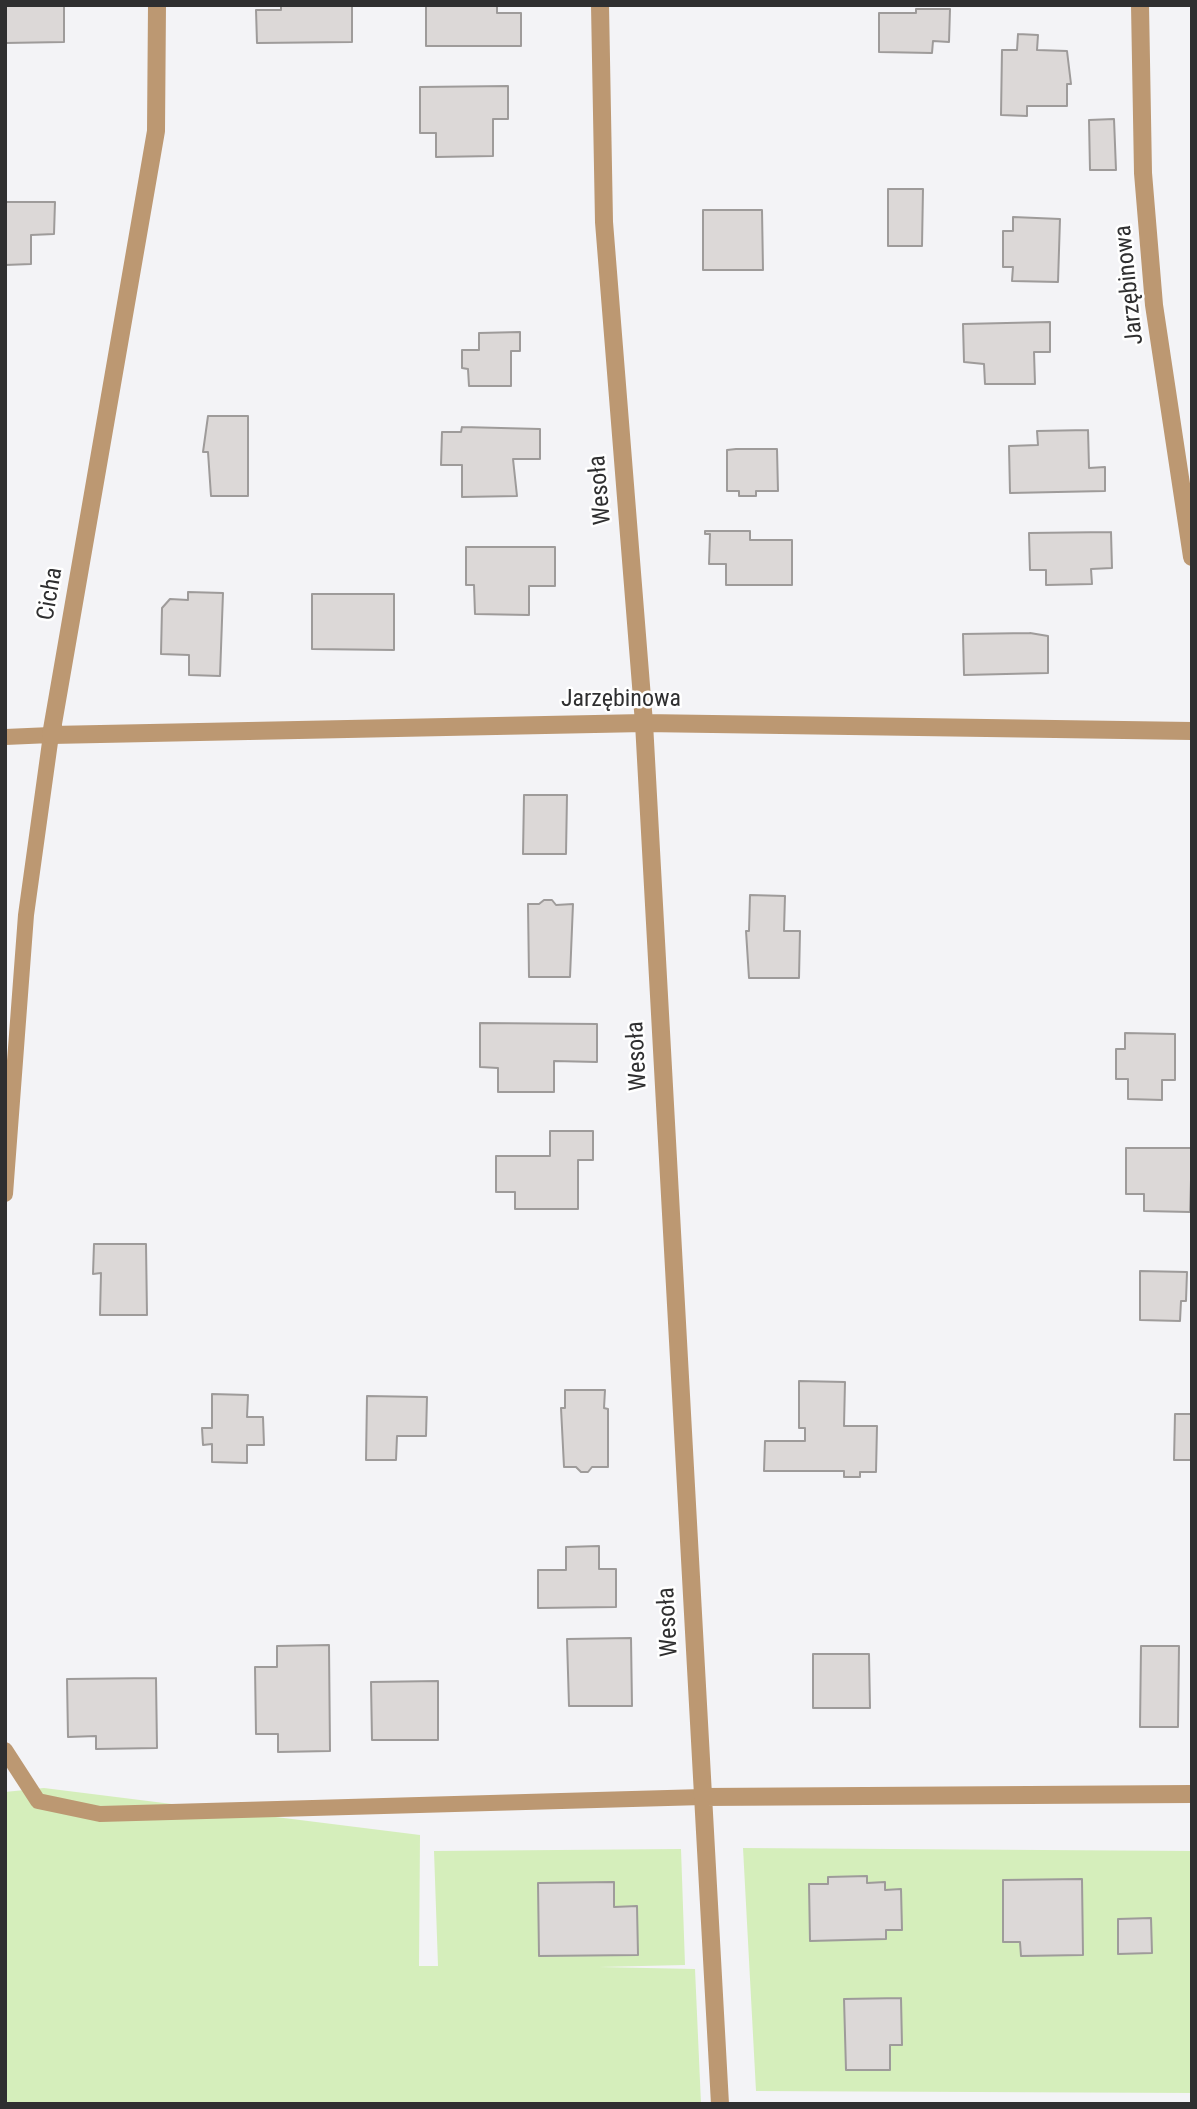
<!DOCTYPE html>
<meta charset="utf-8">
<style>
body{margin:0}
#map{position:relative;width:1197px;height:2109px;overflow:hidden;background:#f3f3f6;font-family:"Roboto Condensed",sans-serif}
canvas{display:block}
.frame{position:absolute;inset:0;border:7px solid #2f2f30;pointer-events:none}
</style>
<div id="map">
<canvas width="1197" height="2109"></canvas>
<div class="frame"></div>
</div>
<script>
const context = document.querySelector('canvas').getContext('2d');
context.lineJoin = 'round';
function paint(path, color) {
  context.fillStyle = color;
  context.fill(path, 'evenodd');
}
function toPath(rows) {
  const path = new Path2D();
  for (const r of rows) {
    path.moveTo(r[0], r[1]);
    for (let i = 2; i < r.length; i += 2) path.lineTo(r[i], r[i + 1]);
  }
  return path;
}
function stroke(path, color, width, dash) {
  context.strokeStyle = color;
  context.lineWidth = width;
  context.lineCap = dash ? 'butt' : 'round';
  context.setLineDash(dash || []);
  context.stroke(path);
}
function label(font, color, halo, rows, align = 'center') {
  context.font = font + ' "Roboto Condensed",sans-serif';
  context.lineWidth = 5;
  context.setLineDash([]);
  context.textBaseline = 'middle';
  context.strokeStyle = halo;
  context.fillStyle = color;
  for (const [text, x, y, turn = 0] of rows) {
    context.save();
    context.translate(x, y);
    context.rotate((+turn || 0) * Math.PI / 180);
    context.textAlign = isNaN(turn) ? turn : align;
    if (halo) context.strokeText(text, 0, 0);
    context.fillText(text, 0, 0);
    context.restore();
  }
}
const green = toPath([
 [44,1788,420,1835,419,1966,438,1966,434,1851,681,1849,685,1965,599,1967,695,1969,701,2104,5,2104,5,1792],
 [743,1848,1192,1851,1192,2093,756,2091]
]);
const building = toPath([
 [5,5,64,5,64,42,5,43,5,5],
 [281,5,352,5,352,42,257,43,256,10,281,10,281,5],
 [497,5,497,13,521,13,521,46,426,46,426,6,497,5],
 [916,9,950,9,949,42,933,41,932,53,879,52,879,13,916,13,916,9],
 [1018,34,1038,35,1037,50,1067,51,1071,84,1067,84,1067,106,1027,106,1027,116,1001,115,1002,50,1017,50,1018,34],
 [508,86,508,119,493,119,493,156,436,157,436,133,420,133,420,87,508,86],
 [1114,119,1116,170,1090,170,1089,120,1114,119],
 [888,189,923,189,922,246,888,246,888,189],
 [5,202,55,202,54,234,31,235,31,264,5,265,5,202],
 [703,210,762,210,763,270,703,270,703,210],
 [1013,217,1060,219,1058,282,1012,281,1013,267,1003,267,1003,231,1013,231,1013,217],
 [1050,322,1050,352,1034,352,1035,384,985,384,984,364,964,362,963,324,1050,322],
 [520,332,520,351,511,351,511,386,469,386,468,369,462,368,462,350,479,350,479,333,520,332],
 [208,416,248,416,248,496,211,496,208,452,203,452,208,416],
 [462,427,540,429,540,459,513,459,517,496,462,497,462,465,441,465,442,432,461,432,462,427],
 [1088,430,1089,468,1105,467,1105,491,1010,493,1009,446,1038,445,1037,431,1088,430],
 [736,449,777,449,778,491,756,491,756,496,739,496,739,491,727,491,727,450,736,449],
 [705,531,750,531,750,540,792,540,792,585,726,585,726,564,709,564,710,534,705,534,705,531],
 [1111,532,1112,568,1091,569,1092,584,1046,585,1046,570,1030,570,1029,533,1111,532],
 [466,547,555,547,555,586,529,586,529,615,475,614,474,585,466,585,466,547],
 [188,592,223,593,220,676,189,675,189,655,161,654,162,608,170,599,188,600,188,592],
 [312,594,394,594,394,650,312,649,312,594],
 [1030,633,1048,636,1048,673,964,675,963,634,1030,633],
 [524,795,567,795,566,854,523,854,524,795],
 [750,895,785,896,784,931,800,931,799,978,749,978,746,931,749,931,750,895],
 [544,900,552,900,556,905,573,904,570,977,529,977,528,904,539,904,544,900],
 [480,1023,597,1024,597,1062,554,1061,554,1092,498,1092,498,1068,480,1067,480,1023],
 [1125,1033,1175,1034,1175,1080,1162,1080,1162,1100,1128,1099,1128,1079,1116,1079,1116,1049,1125,1049,1125,1033],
 [550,1131,593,1131,593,1160,578,1160,578,1209,515,1209,515,1192,496,1192,496,1156,550,1156,550,1131],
 [1126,1148,1192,1148,1190,1212,1144,1211,1144,1194,1126,1194,1126,1148],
 [94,1244,146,1244,147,1315,100,1315,101,1273,93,1274,94,1244],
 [1140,1271,1187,1272,1186,1301,1181,1301,1180,1321,1140,1320,1140,1271],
 [799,1381,845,1382,844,1426,877,1426,876,1472,860,1472,860,1477,844,1477,844,1471,764,1471,765,1441,805,1441,805,1428,799,1428,799,1381],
 [565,1390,605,1390,604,1408,608,1409,608,1467,592,1467,588,1472,581,1472,576,1467,564,1467,561,1408,565,1408,565,1390],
 [212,1394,248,1395,247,1417,263,1417,264,1445,247,1445,247,1463,212,1462,212,1444,203,1445,202,1428,212,1428,212,1394],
 [367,1396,427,1397,426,1436,397,1436,396,1460,366,1460,367,1396],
 [1175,1414,1192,1414,1192,1460,1174,1460,1175,1414],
 [599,1546,599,1569,616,1569,616,1607,538,1608,538,1570,566,1570,566,1547,599,1546],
 [631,1638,632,1706,569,1706,567,1639,631,1638],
 [329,1645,330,1751,278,1752,278,1734,256,1734,255,1667,277,1667,277,1646,329,1645],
 [1141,1646,1179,1646,1178,1727,1140,1727,1141,1646],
 [813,1654,869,1654,870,1708,813,1708,813,1654],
 [156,1678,157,1748,96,1749,96,1736,68,1737,67,1679,156,1678],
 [438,1681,438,1740,372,1740,371,1682,438,1681],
 [867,1876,867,1883,885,1882,885,1890,901,1889,902,1930,886,1930,886,1939,810,1941,809,1884,828,1884,828,1877,867,1876],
 [1082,1879,1083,1955,1021,1956,1020,1942,1003,1942,1003,1880,1082,1879],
 [614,1882,614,1907,637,1906,638,1955,539,1956,538,1883,614,1882],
 [1151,1918,1152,1953,1118,1954,1118,1919,1151,1918],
 [901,1998,902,2045,890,2045,890,2070,846,2070,844,1999,901,1998]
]);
const lane = toPath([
 [5,737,51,735,26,915,5,1194],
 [5,1750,38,1801,100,1814,703,1797]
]);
const street = toPath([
 [157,5,156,131,51,735,644,723,1192,731],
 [600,5,604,222,644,723,720,2104],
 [1140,5,1143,173,1154,305,1192,557],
 [703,1797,1192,1794]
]);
const streetNames = [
 ["Jarzębinowa",1130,285,-96],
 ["Wesoła",601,490,-95],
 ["Cicha",51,594,-80],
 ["Jarzębinowa",621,700],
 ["Wesoła",638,1056,-93],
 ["Wesoła",669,1622,-93]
];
paint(green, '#d5eebb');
paint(building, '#dcd8d7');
stroke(building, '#9e9b9a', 2);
stroke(lane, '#bc9872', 16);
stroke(street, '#bc9872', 18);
label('24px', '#2f2f30', '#fff', streetNames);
</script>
